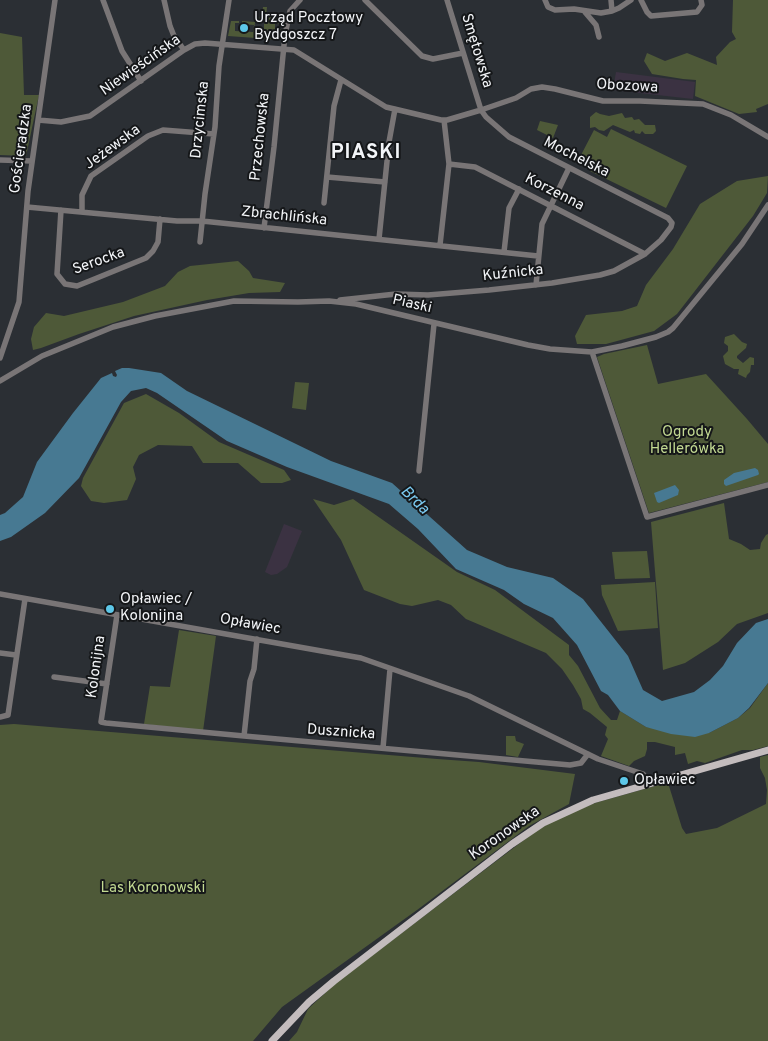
<!DOCTYPE html>
<meta charset="utf-8">
<style>
body{margin:0}
canvas{display:block;background:#2b2f34}
</style>
<canvas width="768" height="1041"></canvas>
<script>
const context = document.querySelector('canvas').getContext('2d');
context.lineJoin = 'round';
function paint(path, color) {
  context.fillStyle = color;
  context.fill(path, 'evenodd');
}
function toPath(rows) {
  const path = new Path2D();
  for (const r of rows) {
    path.moveTo(r[0], r[1]);
    for (let i = 2; i < r.length; i += 2) path.lineTo(r[i], r[i + 1]);
  }
  return path;
}
function stroke(path, color, width, dash) {
  context.strokeStyle = color;
  context.lineWidth = width;
  context.lineCap = dash ? 'butt' : 'round';
  context.setLineDash(dash || []);
  context.stroke(path);
}
function label(font, color, halo, rows, align = 'center') {
  context.font = font + ' Overpass,sans-serif';
  context.lineWidth = 4;
  context.setLineDash([]);
  context.textBaseline = 'middle';
  context.strokeStyle = halo;
  context.fillStyle = color;
  for (const [text, x, y, turn = 0] of rows) {
    context.save();
    context.translate(x, y);
    context.rotate((+turn || 0) * Math.PI / 180);
    context.textAlign = isNaN(turn) ? turn : align;
    if (halo) context.strokeText(text, 0, 0);
    context.fillText(text, 0, 0);
    context.restore();
  }
}
const industrial = toPath([
 [616,72,695,82,693,99,613,90],
 [284,524,302,531,287,567,277,574,271,575,265,572]
]);
const green = toPath([
 [733,0,768,0,768,104,756,109,757,112,739,114,695,96,696,80,683,79,652,74,644,61,647,53,665,61,687,53,717,65,716,57,730,42,736,39,732,32],
 [263,7,267,7,266,17,283,18,282,24,275,24,275,29,281,29,280,40,258,38,259,29,264,29,264,21,259,20,260,16,262,16],
 [231,21,239,21,239,23,235,23,235,31,253,32,254,25,242,24,242,21,255,22,254,31,257,31,256,38,228,36],
 [0,33,22,37,24,95,39,95,26,156,0,155],
 [596,112,600,114,609,116,622,113,625,118,632,117,634,120,639,119,645,125,655,125,656,131,653,134,645,134,642,131,640,134,635,133,634,130,630,132,613,125,604,131,599,130,595,127,590,128,590,117],
 [540,121,558,125,553,138,537,130],
 [611,129,687,166,666,208,590,171,594,164,580,157,594,130,607,137],
 [768,176,767,193,753,216,677,314,654,331,606,344,577,344,575,336,586,315,622,311,637,306,646,285,673,249,700,204,737,181],
 [238,261,249,271,253,278,285,283,280,292,249,293,207,300,134,316,79,334,41,348,33,350,31,339,34,327,46,313,64,316,123,302,165,286,178,272,190,266],
 [734,334,742,342,747,344,746,348,737,356,737,358,743,363,750,357,754,358,754,365,751,365,750,372,747,375,746,378,738,374,739,369,734,369,725,364,723,356,728,351,728,346,724,343,725,337],
 [647,345,658,384,706,374,747,419,768,444,768,482,649,513,597,357,604,354],
 [295,382,309,383,306,410,292,408],
 [146,394,179,413,219,442,284,470,291,480,282,483,261,483,238,463,203,463,192,446,158,445,139,455,133,467,136,479,127,500,104,503,91,501,81,486,83,478,124,403],
 [313,499,334,505,353,499,457,572,495,590,569,645,569,655,578,666,600,708,611,720,617,720,620,711,646,727,709,733,738,718,750,708,768,683,768,746,753,750,742,750,705,763,697,761,688,764,685,753,675,755,675,747,655,742,647,742,647,749,645,756,634,761,629,766,601,756,608,739,605,735,607,727,590,713,583,709,581,699,573,685,562,669,546,653,466,619,451,605,438,600,412,606,400,604,364,590,341,540],
 [724,503,729,539,741,544,750,550,760,549,761,543,766,535,768,534,768,613,737,624,718,642,685,663,663,670,651,522],
 [647,551,650,578,615,579,612,552],
 [655,582,658,628,618,631,602,595,601,585],
 [179,630,216,636,203,731,144,724,150,686,170,687],
 [14,724,437,759,479,762,575,774,569,804,529,826,417,910,282,1007,253,1041,0,1041,0,725],
 [506,736,515,736,516,741,524,744,518,757,506,755],
 [768,755,768,1041,289,1041,297,1032,308,1009,336,983,524,840,539,829,559,818,595,803,662,784,668,784,669,786,682,828,686,834,717,828,766,804,767,790,765,778,760,768,760,757]
]);
const water = toPath([
 [122,368,129,368,161,373,187,391,331,461,392,483,467,550,507,567,553,578,583,599,628,656,643,690,662,701,694,692,710,680,723,666,737,643,756,623,768,619,768,683,749,708,738,718,709,733,695,737,671,734,646,727,620,711,608,695,601,691,577,645,553,618,524,604,504,590,456,569,418,529,389,504,287,467,227,441,157,393,146,388,131,391,121,402,79,478,45,513,11,537,0,541,0,515,5,513,23,497,37,462,73,413,101,378,112,373,113,376,116,377,117,375,115,371],
 [755,468,758,470,759,474,758,475,726,486,724,484,724,480,734,473],
 [675,485,679,490,678,495,659,503,657,502,654,493]
]);
const minor = toPath([
 [103,0,122,51,141,81],
 [164,0,170,26,174,36,184,50],
 [365,0,422,56,433,59,463,53],
 [545,0,548,7,555,10,574,9,601,13,612,11,611,0],
 [641,0,647,12,651,16,697,12,702,5,701,0],
 [584,11,596,25,599,37],
 [612,11,619,8,631,0],
 [38,120,61,122,90,116,184,50,195,44,205,43,294,50,386,107,441,120,447,120,481,110,516,98,531,89,542,87,555,89,603,101,640,101,703,104,731,115,768,137],
 [0,160,32,161],
 [449,164,475,167,645,254],
 [327,177,385,182],
 [324,203,334,106,341,80],
 [27,207,177,221,202,221,538,256],
 [61,210,57,274,65,284,77,286,92,280,146,258,153,251,158,242,160,219],
 [82,212,82,195,91,176,148,136,163,130,214,134],
 [264,228,274,147,285,35,290,11,300,0],
 [379,239,389,142,395,109],
 [200,242,205,194,215,127,219,66,229,0],
 [440,245,449,164,444,120],
 [504,252,509,208,519,189],
 [536,285,542,224,569,168],
 [340,300,396,294,428,295,489,290,552,283,600,275,614,271,645,254,661,240,671,227,672,223,668,218,509,137,486,117,481,110,447,0],
 [592,352,647,517,768,485],
 [0,358,19,302,28,191,55,0],
 [0,381,42,356,113,327,155,316,234,301,298,302,329,301,356,304,528,345,550,349,592,352,622,346,656,337,668,332,673,328,742,244,768,205],
 [419,471,434,324],
 [0,594,361,658,469,696,598,759,643,774,650,783],
 [117,615,101,722,106,723,244,736,250,681,254,669,257,639],
 [0,653,16,655],
 [54,677,107,684],
 [0,717,8,715,25,599],
 [244,736,570,765,581,763,588,754],
 [383,748,390,669]
]);
const major = toPath([
 [272,1041,309,1002,334,981,512,844,543,823,593,800,768,750]
]);
const markers = [
 [244,28,5,"#5dc7e8"],
 [110,609,5,"#5dc7e8"],
 [624,781,5,"#5dc7e8"]
];
const poiNames = [
 ["Urząd Pocztowy",254,19],
 ["Bydgoszcz 7",254,36],
 ["Opławiec /",120,600],
 ["Kolonijna",120,617],
 ["Opławiec",634,781]
];
const streetNames = [
 ["Smętowska",476,51,73],
 ["Niewieścińska",141,66,-35],
 ["Obozowa",627,87,3],
 ["Drzycimska",201,120,-84],
 ["Przechowska",261,137,-84],
 ["Jeżewska",113,148,-36],
 ["Gościeradzka",22,149,-82],
 ["Mochelska",576,158,27],
 ["Korzenna",554,193,27],
 ["Zbrachlińska",284,217,6],
 ["Serocka",99,262,-20],
 ["Kuźnicka",513,274,-6],
 ["Piaski",412,305,13],
 ["Opławiec",250,625,10],
 ["Kolonijna",97,667,-82],
 ["Dusznicka",341,733,4],
 ["Koronowska",505,834,-35]
];
const parkNames = [
 ["Ogrody",687,433],
 ["Hellerówka",687,450],
 ["Las Koronowski",153,889]
];
const waterNames = [
 ["Brda",414,501,44]
];
const districtNames = [
 ["PIASKI",366,154]
];
paint(industrial, '#3b3242');
paint(green, '#4e5938');
paint(water, '#477992');
stroke(minor, '#797576', 5.5);
stroke(major, '#c3bcbd', 7);
for (const [x, y, r, color] of markers) {
  const dot = new Path2D();
  dot.arc(x, y, r, 0, 2 * Math.PI);
  context.fillStyle = color;
  context.fill(dot);
  stroke(dot, '#151719', 2);
}
label('15px', '#f3f5f8', '#151719', poiNames, 'left');
label('15px', '#f3f5f8', '#151719', streetNames);
label('15px', '#c2d992', '#151719', parkNames);
label('italic 16px', '#7bcbf2', '#151719', waterNames);
context.letterSpacing = '1px';
label('bold 20px', '#f3f5f8', '#151719', districtNames);
context.letterSpacing = '0px';
</script>
